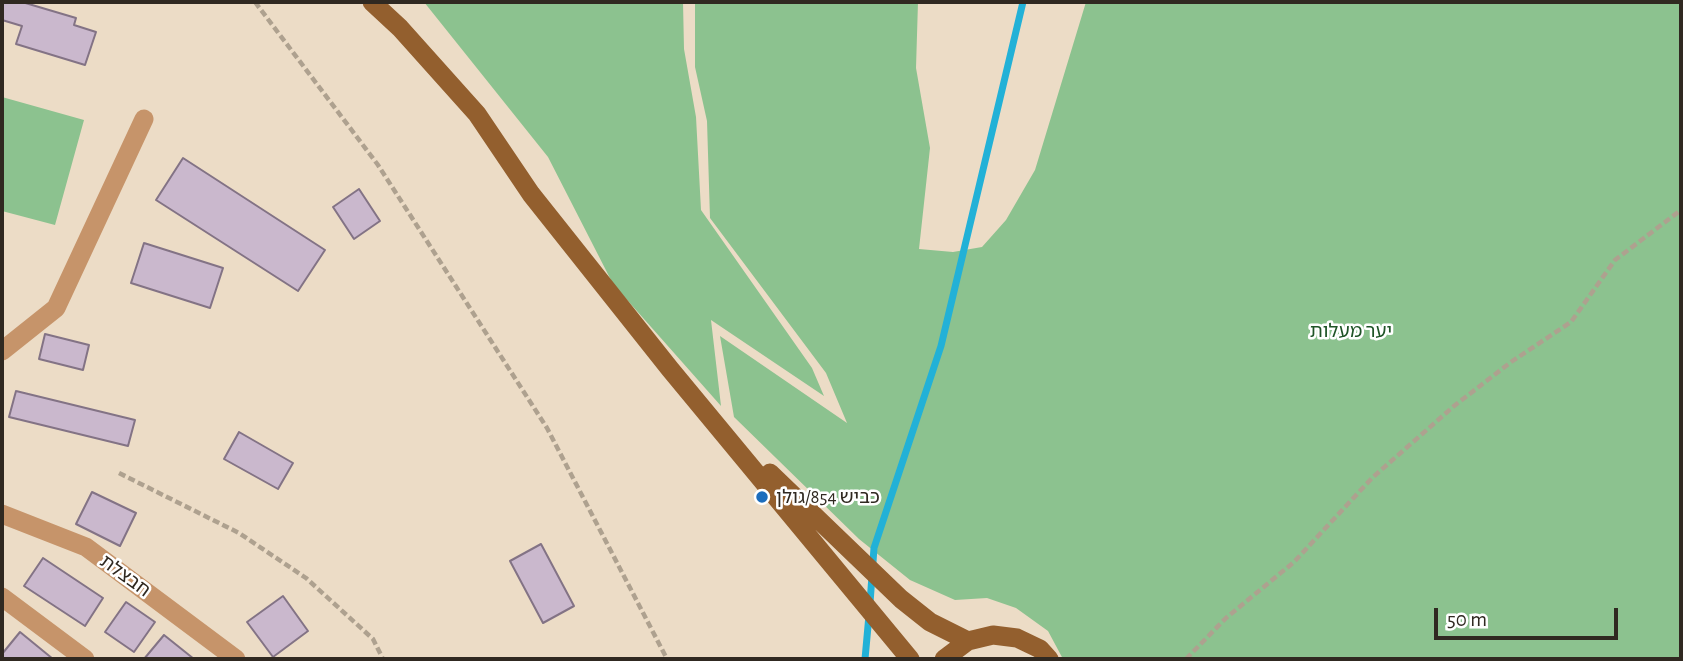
<!DOCTYPE html>
<meta charset="utf-8">
<style>
body{margin:0}
#map{position:relative;width:1683px;height:661px;overflow:hidden;background:#ecdcc6;font-family:"Alegreya Sans",sans-serif}
canvas{display:block}
.frame{position:absolute;inset:0;border:4px solid #302921;pointer-events:none}
.scale{position:absolute;left:1434px;top:608px;width:184px;height:32px;box-sizing:border-box;border:4px solid #302921;border-top:0;padding-left:9px;font-size:21px;line-height:24px;white-space:nowrap;color:#302921;-webkit-text-stroke:5px #fff;paint-order:stroke}
</style>
<div id="map">
<canvas width="1683" height="661"></canvas>
<div class="frame"></div>
<div class="scale">50 m</div>
</div>
<script>
const context = document.querySelector('canvas').getContext('2d');
context.lineJoin = 'round';
function paint(path, color) {
  context.fillStyle = color;
  context.fill(path, 'evenodd');
}
function toPath(rows) {
  const path = new Path2D();
  for (const r of rows) {
    path.moveTo(r[0], r[1]);
    for (let i = 2; i < r.length; i += 2) path.lineTo(r[i], r[i + 1]);
  }
  return path;
}
function stroke(path, color, width, dash) {
  context.strokeStyle = color;
  context.lineWidth = width;
  context.lineCap = dash ? 'butt' : 'round';
  context.setLineDash(dash || []);
  context.stroke(path);
}
function label(font, color, halo, rows, align = 'center') {
  context.font = font + ' "Alegreya Sans","Noto Sans Hebrew",sans-serif';
  context.lineWidth = 5;
  context.setLineDash([]);
  context.textBaseline = 'middle';
  context.strokeStyle = halo;
  context.fillStyle = color;
  for (const [text, x, y, turn = 0] of rows) {
    context.save();
    context.translate(x, y);
    context.rotate((+turn || 0) * Math.PI / 180);
    context.textAlign = isNaN(turn) ? turn : align;
    if (halo) context.strokeText(text, 0, 0);
    context.fillText(text, 0, 0);
    context.restore();
  }
}
const green = toPath([
 [424,2,683,2,684,49,696,117,701,210,812,368,824,396,711,320,721,406,613,284,548,157],
 [695,2,918,2,916,68,930,148,919,249,953,252,982,247,1006,220,1035,170,1086,2,1681,2,1681,659,1063,659,1048,631,1016,608,987,598,955,600,910,580,859,539,734,417,720,336,847,423,826,373,710,218,707,121,695,67],
 [2,97,84,120,55,225,2,211]
]);
const stream = toPath([
 [870,603,874,548,941,346,1023,2],
 [865,659,869,615]
]);
const building = toPath([
 [2,2,22,2,76,18,74,25,96,32,85,65,16,44,22,26,2,20,2,2],
 [183,158,325,250,298,291,156,200,183,158],
 [359,189,380,221,354,239,333,207,359,189],
 [144,243,223,268,210,308,131,283,144,243],
 [45,334,89,345,83,370,39,359,45,334],
 [16,391,135,420,128,446,9,417,16,391],
 [239,432,293,463,278,489,224,459,239,432],
 [92,492,136,513,120,546,76,524,92,492],
 [541,544,574,606,543,623,510,561,541,544],
 [43,558,103,598,85,626,24,586,43,558],
 [283,596,308,631,273,657,247,622,283,596],
 [126,602,155,622,134,652,105,632,126,602],
 [20,632,53,659,2,659,2,654,20,632],
 [164,635,194,659,144,659,164,635]
]);
const path = toPath([
 [255,2,378,165,547,428,667,659],
 [119,473,239,533,306,578,373,639,383,659],
 [1186,659,1226,618,1294,562,1372,478,1454,406,1511,362,1571,322,1615,260,1681,210]
]);
const minor = toPath([
 [2,351,56,308,144,119],
 [2,514,86,547,236,659],
 [2,597,85,659]
]);
const primary = toPath([
 [372,2,400,28,477,114,531,194,670,369,910,659],
 [770,473,901,599,930,622,968,641],
 [944,659,968,641,993,635,1017,638,1040,649,1049,659]
]);
const markers = [
 [762,497,7,"#1c6dbc"]
];
const parkNames = [
 ["יער מעלות",1351,331]
];
const poiNames = [
 ["כביש 854/גולן",776,497]
];
const streetNames = [
 ["חבצלת",125,576,36]
];
paint(green, '#8cc28f');
stroke(stream, '#22b1d7', 7);
paint(building, '#cab8cd');
stroke(building, '#837385', 2);
stroke(path, '#aea18f', 4.5, [7, 3.5]);
stroke(minor, '#c6946a', 19);
stroke(primary, '#935f2e', 19);
for (const [x, y, r, color] of markers) {
  const dot = new Path2D();
  dot.arc(x, y, r, 0, 2 * Math.PI);
  context.fillStyle = color;
  context.fill(dot);
  stroke(dot, '#fff', 2.5);
}
label('19px', '#1f5427', '#fff', parkNames);
label('19px', '#302921', '#fff', poiNames, 'left');
label('19px', '#302921', '#fff', streetNames);
</script>
